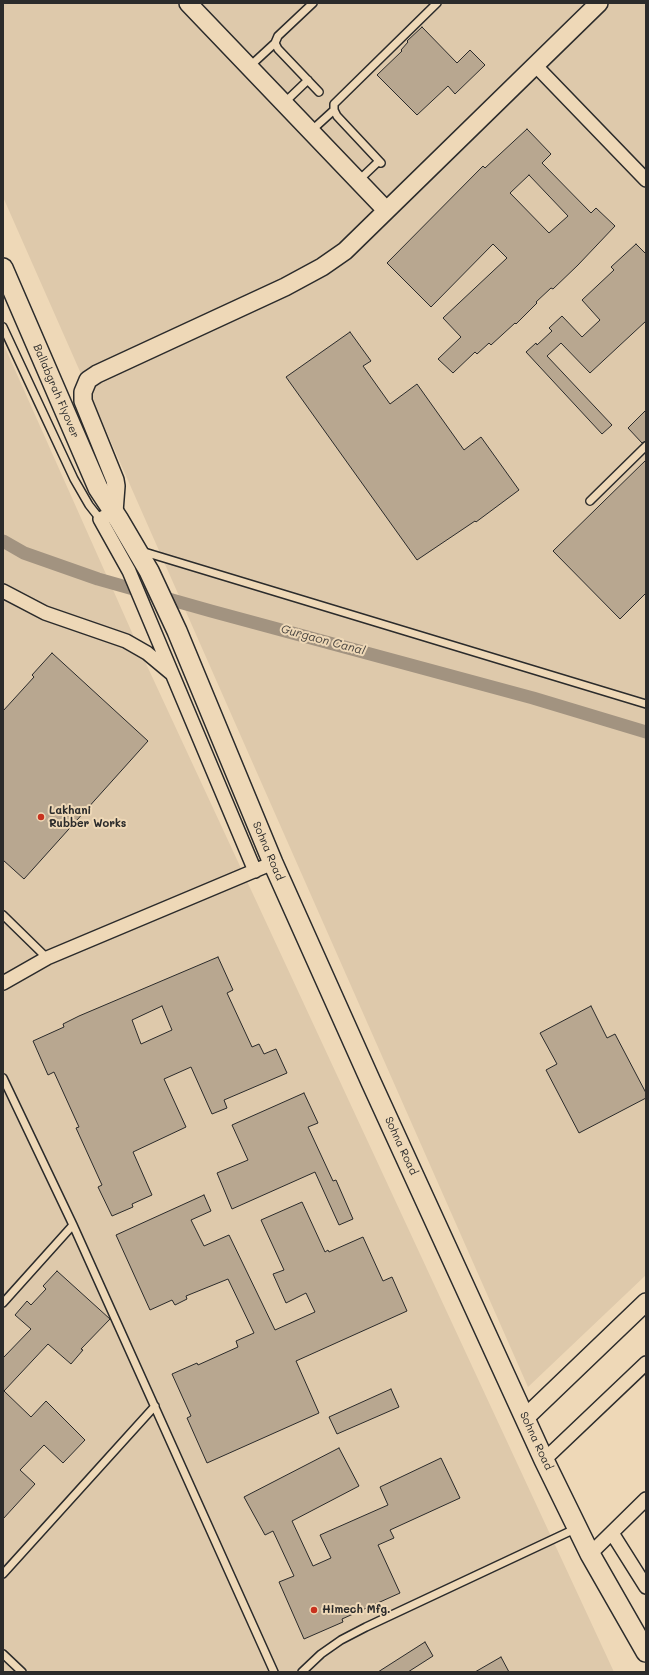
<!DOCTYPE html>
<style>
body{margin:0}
#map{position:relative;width:649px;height:1675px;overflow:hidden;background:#eed8b7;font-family:Mali,sans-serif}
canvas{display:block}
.frame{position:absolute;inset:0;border:4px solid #2b2b2b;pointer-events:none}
</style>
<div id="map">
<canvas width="649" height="1675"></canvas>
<div class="frame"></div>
</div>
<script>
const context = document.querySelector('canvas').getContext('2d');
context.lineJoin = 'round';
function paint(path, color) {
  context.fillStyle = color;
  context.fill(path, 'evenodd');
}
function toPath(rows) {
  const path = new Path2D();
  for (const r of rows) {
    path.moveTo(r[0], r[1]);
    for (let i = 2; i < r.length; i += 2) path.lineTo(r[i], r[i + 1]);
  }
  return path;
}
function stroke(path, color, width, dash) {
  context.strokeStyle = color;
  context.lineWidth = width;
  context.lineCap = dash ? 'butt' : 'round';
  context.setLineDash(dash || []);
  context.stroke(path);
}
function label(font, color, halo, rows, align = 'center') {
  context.font = font + ' Mali,sans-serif';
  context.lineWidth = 4;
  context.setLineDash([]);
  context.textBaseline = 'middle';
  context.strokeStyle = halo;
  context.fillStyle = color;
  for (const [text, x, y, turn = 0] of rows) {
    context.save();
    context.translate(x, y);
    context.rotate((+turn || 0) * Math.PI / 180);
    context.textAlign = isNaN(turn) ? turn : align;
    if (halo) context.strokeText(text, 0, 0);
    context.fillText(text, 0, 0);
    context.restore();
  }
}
const built = toPath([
 [3,3,646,3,646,1275,528,1387,3,197],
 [3,343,142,655,614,1672,3,1672]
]);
const canal = toPath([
 [3,541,24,553,98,579,211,611,533,698,646,732]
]);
const building = toPath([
 [422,27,457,63,470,50,485,65,455,94,448,86,417,115,377,75,402,51,401,50,408,42,407,41,422,27],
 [527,129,551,154,542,163,591,213,596,208,615,226,578,265,553,289,551,288,536,302,537,303,516,324,515,323,491,345,489,343,477,354,475,352,453,373,438,359,461,337,443,318,507,258,493,244,431,307,387,263,483,166,485,168,527,129],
 [529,175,568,216,549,233,510,193,529,175],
 [636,244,646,254,646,321,590,373,561,343,547,356,612,425,602,434,526,352,536,343,537,345,552,331,549,328,562,316,582,337,600,320,582,300,614,270,611,267,636,244],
 [350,332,371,361,363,366,390,404,417,384,464,450,481,437,519,490,476,522,475,521,417,560,286,377,350,332],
 [646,410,646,441,642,443,628,428,646,410],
 [646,460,646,593,620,619,553,551,646,460],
 [52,653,148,741,24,879,3,860,3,711,34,677,32,675,52,653],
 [218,957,233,990,227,993,252,1047,259,1044,264,1054,276,1049,287,1073,224,1100,227,1108,212,1114,191,1067,164,1079,186,1127,133,1152,152,1195,132,1204,133,1207,112,1216,98,1187,102,1185,76,1128,79,1127,54,1072,48,1075,33,1041,64,1027,63,1024,79,1016,218,957],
 [162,1006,172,1030,141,1044,132,1020,162,1006],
 [591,1006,607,1038,615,1034,646,1093,646,1098,579,1133,546,1070,557,1064,540,1033,591,1006],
 [304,1093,318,1123,308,1127,333,1181,336,1180,353,1219,339,1225,315,1172,232,1209,217,1173,248,1160,232,1125,304,1093],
 [204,1195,211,1211,191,1220,204,1246,229,1235,275,1330,315,1312,306,1293,286,1303,273,1274,284,1270,261,1220,302,1202,325,1252,328,1250,329,1252,363,1237,383,1281,392,1277,407,1311,296,1361,319,1413,207,1463,187,1418,191,1416,172,1374,197,1363,198,1365,238,1347,236,1341,254,1333,228,1279,186,1296,187,1299,175,1305,172,1300,150,1310,116,1235,204,1195],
 [57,1271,110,1319,81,1349,83,1350,71,1364,48,1344,4,1391,31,1417,46,1401,85,1440,63,1463,44,1445,20,1470,35,1484,3,1519,3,1358,31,1329,15,1315,27,1301,31,1305,46,1289,43,1286,57,1271],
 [391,1389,399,1407,337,1434,329,1417,391,1389],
 [339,1448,359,1486,292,1521,313,1566,331,1558,320,1535,388,1505,380,1487,441,1458,460,1498,390,1530,394,1538,378,1545,400,1593,342,1619,343,1622,304,1639,279,1582,294,1576,273,1531,265,1535,244,1497,339,1448],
 [425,1642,433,1656,408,1672,378,1672,425,1642],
 [501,1657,509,1672,475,1672,501,1657]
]);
const service = toPath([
 [313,3,278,36,275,43,278,49,319,92],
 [249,67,275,43],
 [284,103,308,80],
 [311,131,334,110],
 [381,163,337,116,334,110,334,104,437,3],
 [358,181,379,161],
 [3,327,74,479,89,505,100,519],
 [590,501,646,446],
 [141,551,646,704],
 [3,915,47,958],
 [3,1078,73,1225,274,1672],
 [3,1303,73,1225],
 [3,1574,155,1406],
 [3,1654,22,1672],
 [302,1672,321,1654,341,1640,366,1627,577,1528]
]);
const minor = toPath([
 [535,65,646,180],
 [114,512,100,519,129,571,255,871],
 [3,591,45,613,126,641,147,653,171,673],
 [3,983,47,958,273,863],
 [544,1460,646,1363],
 [612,1533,646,1587],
 [590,1554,646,1499]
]);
const tertiary = toPath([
 [188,3,386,210],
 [114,512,116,486,115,480,83,401,83,392,88,380,97,374,285,287,322,267,345,251,599,3],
 [525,1418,646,1302]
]);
const secondary = toPath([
 [3,268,98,488,119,520,149,571,177,631,273,863,371,1082,544,1460,590,1554,646,1652]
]);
const markers = [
 [41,817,4,"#c8321e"],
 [314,1610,4,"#c8321e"]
];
const streetNames = [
 ["Ballabgrah Flyover",56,391,67],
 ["Sohna Road",268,851,67],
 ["Sohna Road",401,1146,65],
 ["Sohna Road",536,1441,65]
];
const poiNames = [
 ["Lakhani",49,811],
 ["Rubber Works",49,824],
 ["Himech Mfg.",322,1610]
];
const waterNames = [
 ["Gurgaon Canal",323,640,15]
];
paint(built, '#dec9ab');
stroke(canal, '#a29380', 13);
paint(building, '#b8a790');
stroke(building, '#2b2b2b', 1);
stroke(service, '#2b2b2b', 10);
stroke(minor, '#2b2b2b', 16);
stroke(tertiary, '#2b2b2b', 20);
stroke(secondary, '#2b2b2b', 22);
stroke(service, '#eed8b7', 7);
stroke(minor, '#eed8b7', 13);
stroke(tertiary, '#eed8b7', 17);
stroke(secondary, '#eed8b7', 19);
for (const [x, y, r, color] of markers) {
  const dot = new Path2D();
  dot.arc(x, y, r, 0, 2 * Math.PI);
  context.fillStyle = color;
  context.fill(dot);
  stroke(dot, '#eed8b7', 1.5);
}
label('11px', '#2b2b2b', '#eed8b7', streetNames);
label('bold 11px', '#2b2b2b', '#eed8b7', poiNames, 'left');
label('italic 12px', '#494540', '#eed8b7', waterNames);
</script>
